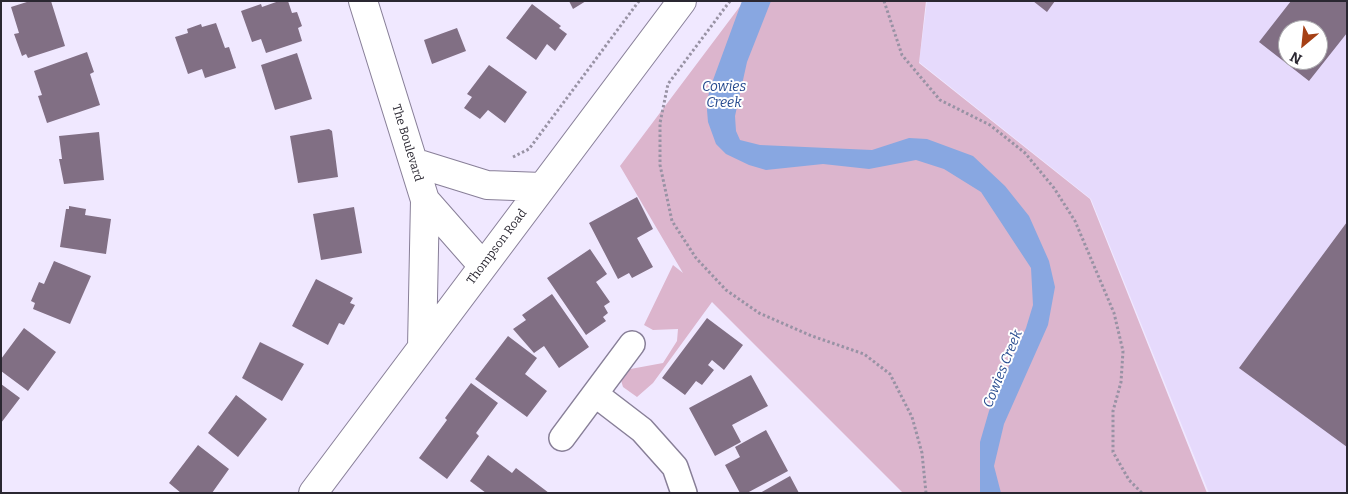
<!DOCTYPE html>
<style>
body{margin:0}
#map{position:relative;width:1348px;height:494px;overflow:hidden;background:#f0e8ff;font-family:Bitter,serif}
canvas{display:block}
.frame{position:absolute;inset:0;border:2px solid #2a2731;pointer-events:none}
.north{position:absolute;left:1278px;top:20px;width:50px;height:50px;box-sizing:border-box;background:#fff;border:1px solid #aaa9ad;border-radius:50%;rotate:208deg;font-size:14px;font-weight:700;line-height:20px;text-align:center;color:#2a2731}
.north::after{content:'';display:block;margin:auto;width:18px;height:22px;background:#a54015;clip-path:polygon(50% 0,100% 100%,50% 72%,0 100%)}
</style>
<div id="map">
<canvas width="1348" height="494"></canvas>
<div class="frame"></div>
<div class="north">N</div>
</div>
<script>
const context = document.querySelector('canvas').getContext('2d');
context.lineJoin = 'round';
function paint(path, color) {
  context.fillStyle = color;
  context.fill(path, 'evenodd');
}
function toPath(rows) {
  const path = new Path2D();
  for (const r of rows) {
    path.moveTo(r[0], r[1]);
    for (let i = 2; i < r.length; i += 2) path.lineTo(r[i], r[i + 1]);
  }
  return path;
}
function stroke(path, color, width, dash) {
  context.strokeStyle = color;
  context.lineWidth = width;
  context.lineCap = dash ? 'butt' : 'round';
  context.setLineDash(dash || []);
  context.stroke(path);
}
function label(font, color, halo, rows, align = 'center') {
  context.font = font + ' Bitter,serif';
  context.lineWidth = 4;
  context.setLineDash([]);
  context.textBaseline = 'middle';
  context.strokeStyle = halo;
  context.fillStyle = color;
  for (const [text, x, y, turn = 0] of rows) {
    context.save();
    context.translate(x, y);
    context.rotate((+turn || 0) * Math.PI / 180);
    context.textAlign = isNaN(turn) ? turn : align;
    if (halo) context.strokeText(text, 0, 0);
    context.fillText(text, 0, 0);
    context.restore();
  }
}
const built = toPath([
 [927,1,1347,1,1347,493,1209,493,1091,199,919,62],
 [1288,30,1318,30,1318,60,1288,60]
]);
const green = toPath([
 [744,1,926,1,919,63,1090,199,1207,493,903,493,712,302,653,383,637,397,623,387,620,377,625,370,663,363,677,341,678,329,653,330,644,325,673,265,683,273,620,166]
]);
const water = toPath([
 [742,1,771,1,747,62,735,116,736,131,740,140,760,145,872,150,909,138,927,139,973,156,1005,186,1029,216,1049,261,1055,287,1048,325,1004,424,994,466,1001,493,980,493,980,442,989,411,1026,328,1033,305,1031,268,981,192,944,169,916,160,869,169,823,164,766,170,749,165,726,154,716,144,708,122,707,110,709,91]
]);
const building = toPath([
 [30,1,51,1,65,46,28,58,26,54,22,56,14,34,19,33,11,7],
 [279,1,288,1,292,13,297,12,302,26,298,28,302,41,266,53,261,39,252,42,241,11,261,4,262,7],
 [569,1,586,1,573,9],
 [1033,1,1055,1,1047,12],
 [1291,1,1347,1,1347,33,1309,81,1259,42],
 [1288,30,1318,30,1318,60,1288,60],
 [532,4,561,26,559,28,567,34,555,51,547,44,536,60,506,38],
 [216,23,225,48,229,47,236,68,205,78,202,69,188,74,175,37,188,33,187,29,201,24,202,27],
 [457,28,466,51,432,64,424,40],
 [87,52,94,72,90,74,100,105,47,123,38,96,42,95,34,71],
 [297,53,312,99,275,110,261,65],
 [489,65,527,92,505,123,488,110,480,119,464,108,472,97,467,94],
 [329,129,332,131,338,177,298,183,290,136],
 [99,132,104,180,64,184,59,159,62,159,59,136],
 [637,197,653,229,637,238,653,267,632,278,629,273,618,279,589,223],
 [69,206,86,209,85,215,111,219,106,254,60,247,66,209,69,209],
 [354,207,362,253,321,260,313,214],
 [1347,222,1347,447,1239,368],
 [590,249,607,274,596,282,610,302,604,306,608,313,603,317,606,321,586,335,547,278],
 [54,261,91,276,70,324,33,309,35,303,31,301,39,282,44,284],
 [316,279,353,298,350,303,355,305,344,325,339,323,328,345,292,326],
 [552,294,589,347,559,368,544,346,534,353,513,329,526,320,522,315],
 [707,318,743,345,724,370,712,360,708,365,714,370,702,385,696,381,685,395,662,378],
 [24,328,56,352,28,391,1,371,1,359],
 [508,336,537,358,525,374,547,391,527,417,475,379],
 [260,342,304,364,282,401,242,378],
 [751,375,768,406,732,425,741,442,715,456,689,408],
 [471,383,498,403,476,433,479,436,447,479,419,458,447,420,445,418],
 [1,384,20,398,1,423],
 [236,395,267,419,238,457,208,433],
 [766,430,788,471,747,493,740,493,725,465,740,457,735,447],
 [198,445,229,469,212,493,181,493,169,483],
 [488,455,512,473,516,468,549,493,486,493,470,481],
 [790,476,799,493,760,493]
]);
const path = toPath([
 [730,1,668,84,660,123,660,165,672,221,696,258,726,290,759,313,812,336,864,354,890,374,912,417,922,453,926,493],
 [884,1,902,55,940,100,990,125,1025,153,1054,188,1075,221,1114,313,1123,351,1121,382,1113,411,1113,452,1129,480,1142,493],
 [513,157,529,149,639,1]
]);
const street = toPath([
 [595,394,642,430,675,467,684,493],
 [562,438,632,344]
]);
const secondary = toPath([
 [363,1,425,200,483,266],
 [413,162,487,185,542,187],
 [422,347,425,200],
 [313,493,682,1]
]);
const streetNames = [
 ["The Boulevard",407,143,73],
 ["Thompson Road",497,247,-53]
];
const waterNames = [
 ["Cowies",724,87],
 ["Creek",724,103],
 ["Cowies Creek",1003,369,-68]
];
paint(built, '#e6dafc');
paint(green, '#dcb5cd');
paint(water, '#88a7e1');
paint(building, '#816f84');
stroke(street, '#887f98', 28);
stroke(secondary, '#887f98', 30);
stroke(path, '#9892a4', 3, [2.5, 2.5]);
stroke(street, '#fff', 25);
stroke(secondary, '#fff', 28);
label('12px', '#2a2731', '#fff', streetNames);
label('italic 14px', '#274b8f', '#fff', waterNames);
</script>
